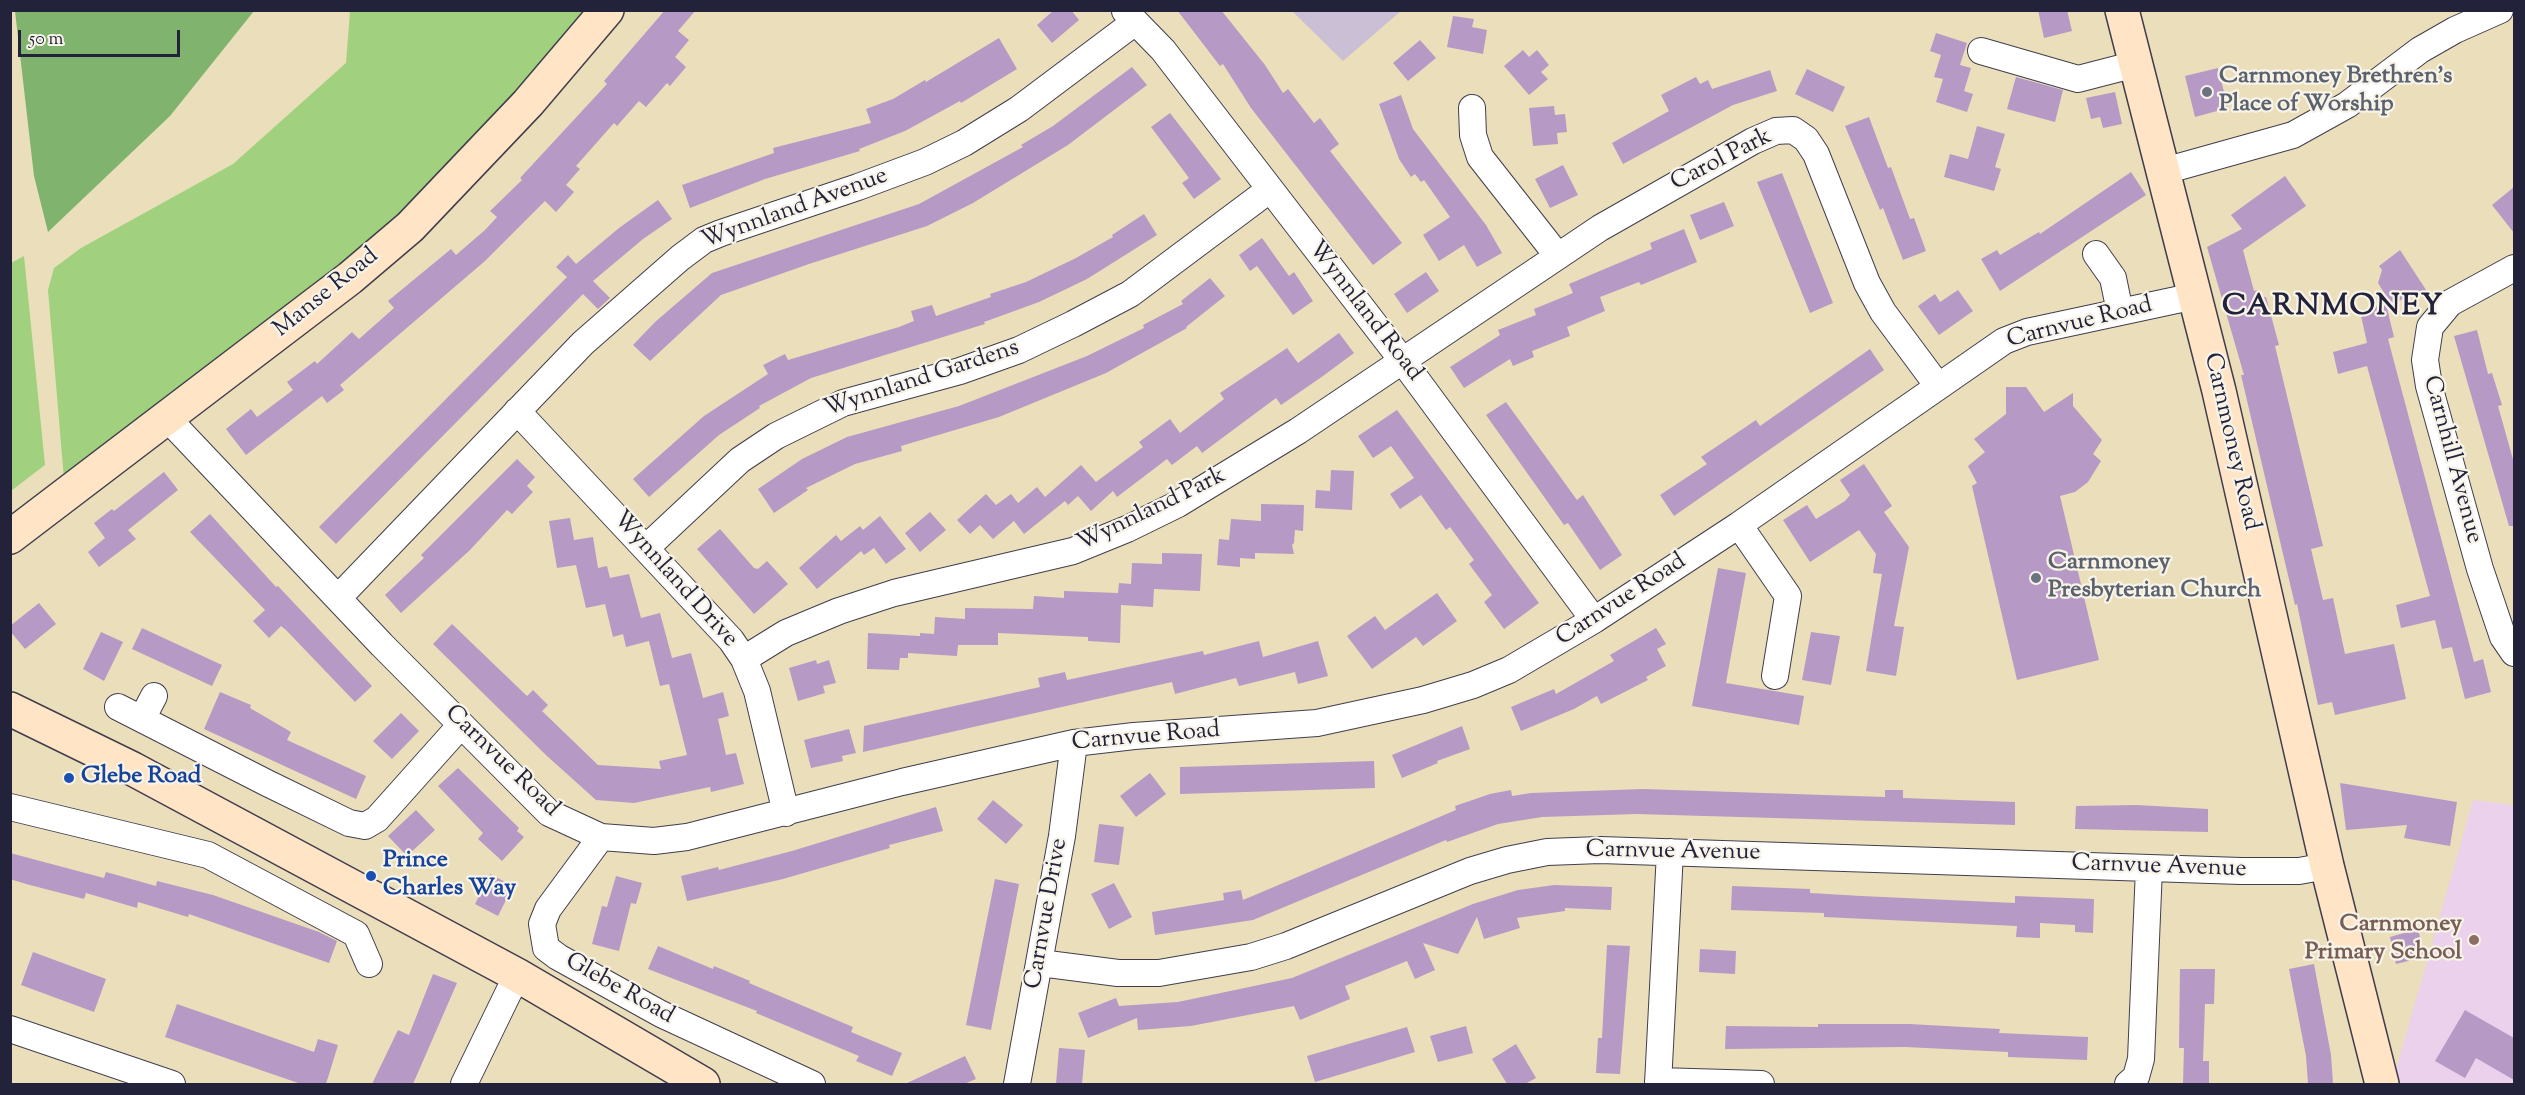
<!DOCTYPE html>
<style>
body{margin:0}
#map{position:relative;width:2525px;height:1095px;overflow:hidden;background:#eadfba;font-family:"Sorts Mill Goudy",serif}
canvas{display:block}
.frame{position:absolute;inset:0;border:12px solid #22223b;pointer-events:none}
.scale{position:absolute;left:18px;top:30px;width:162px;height:27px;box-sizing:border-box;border:3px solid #22223b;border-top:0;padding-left:8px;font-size:18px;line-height:21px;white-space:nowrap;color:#22223b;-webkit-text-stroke:4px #f7f3e8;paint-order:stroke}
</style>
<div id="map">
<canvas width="2525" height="1095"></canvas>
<div class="frame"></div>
<div class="scale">50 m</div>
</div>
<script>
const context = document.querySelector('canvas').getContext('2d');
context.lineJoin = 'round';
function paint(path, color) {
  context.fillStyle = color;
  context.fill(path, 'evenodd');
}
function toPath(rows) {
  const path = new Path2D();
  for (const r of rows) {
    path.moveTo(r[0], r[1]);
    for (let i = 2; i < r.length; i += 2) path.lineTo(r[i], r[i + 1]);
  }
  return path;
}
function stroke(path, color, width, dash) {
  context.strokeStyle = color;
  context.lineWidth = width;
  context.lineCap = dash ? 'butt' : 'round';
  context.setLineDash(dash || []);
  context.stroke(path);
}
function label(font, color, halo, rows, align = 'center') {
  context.font = font + ' "Sorts Mill Goudy",serif';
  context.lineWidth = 4.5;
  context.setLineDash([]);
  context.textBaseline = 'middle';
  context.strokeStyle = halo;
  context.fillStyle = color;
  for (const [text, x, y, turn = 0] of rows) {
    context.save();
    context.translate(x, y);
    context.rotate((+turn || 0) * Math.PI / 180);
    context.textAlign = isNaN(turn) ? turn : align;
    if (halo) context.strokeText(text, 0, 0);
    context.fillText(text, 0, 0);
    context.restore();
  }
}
const built = toPath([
 [2473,800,2514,805,2514,1084,2397,1084,2394,1076]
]);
const industrial = toPath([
 [1292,11,1401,11,1343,61]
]);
const green = toPath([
 [350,11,586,11,413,211,64,479,48,290,54,268,81,248,233,164,346,63],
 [24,256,45,465,11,491,11,263]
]);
const forest = toPath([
 [15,11,15,10,254,11,170,116,48,232,34,176]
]);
const building = toPath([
 [665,10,696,10,678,31,689,40,675,57,686,67,670,86,667,83,646,107,639,101,617,126,614,123,576,166,580,169,566,185,574,192,556,212,545,201,485,261,340,385,344,390,327,403,322,396,246,455,226,429,251,409,257,417,293,390,287,382,315,361,317,364,352,332,359,339,394,308,388,301,451,249,456,255,485,230,497,217,490,211,522,180,520,178,607,84,604,81],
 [1054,10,1071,10,1079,20,1052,43,1037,25],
 [1177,10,1221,10,1265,65,1283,93,1288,89,1314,123,1320,118,1339,144,1330,151,1402,243,1373,265,1251,108,1223,64,1220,66],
 [2038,10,2067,10,2072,31,2044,38],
 [1453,16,1474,19,1472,27,1487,30,1483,54,1447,47],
 [1936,33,1967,43,1960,65,1971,68,1964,91,1973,94,1967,112,1936,102,1943,79,1934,77,1941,55,1930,51],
 [999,38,1017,69,961,103,960,101,905,131,859,149,860,151,765,179,690,208,682,185,774,153,773,148,871,123,866,109,893,99,925,80,926,82],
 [1420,40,1436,58,1408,81,1393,63],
 [1523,50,1529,57,1537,50,1549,65,1541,72,1548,79,1529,95,1504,66],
 [1132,67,1147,85,1068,145,973,203,927,226,809,264,721,295,650,361,633,345,655,322,712,273,919,204,1023,147,1021,145,1053,126],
 [2218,68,2228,108,2195,117,2185,76],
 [1807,69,1845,87,1833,112,1795,94],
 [1770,70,1777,91,1733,105,1623,164,1612,143,1669,111,1661,95,1696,77,1700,84,1708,80,1712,89],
 [2016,77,2063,90,2055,122,2007,109],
 [2115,92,2122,124,2103,128,2100,117,2091,119,2086,98],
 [1401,95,1413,129,1486,225,1502,253,1477,267,1464,245,1439,261,1423,235,1450,217,1424,180,1421,182,1415,174,1411,177,1399,159,1379,104],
 [1554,106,1555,115,1565,114,1567,132,1557,133,1558,144,1533,146,1529,108],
 [1170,113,1221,179,1194,199,1182,183,1189,178,1151,127],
 [1869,117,1888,168,1891,167,1910,219,1914,218,1926,251,1903,260,1883,208,1880,210,1845,126],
 [1977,126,2005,134,1995,167,2001,169,1994,191,1944,177,1950,154,1968,159],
 [1563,165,1578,195,1550,208,1535,179],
 [2131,172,2146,195,2000,291,1981,259,1997,250,2000,255,2039,232,2040,234],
 [1782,173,1833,303,1810,313,1757,182],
 [2285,176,2306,206,2243,250,2254,291,2257,290,2259,298,2266,297,2279,345,2275,346,2323,546,2311,549,2323,600,2333,598,2345,654,2394,644,2406,699,2335,715,2332,702,2318,705,2297,604,2295,605,2241,375,2244,375,2207,247,2242,229,2231,215],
 [2514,187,2514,233,2492,205],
 [658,200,672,219,643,239,593,281,610,298,598,309,583,294,336,544,319,527,567,277,556,267,568,255,576,264,619,228],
 [1724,202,1734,226,1700,240,1690,215],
 [1144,214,1157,235,1087,279,1039,302,984,322,985,324,811,378,759,406,760,408,719,435,649,497,633,479,704,416,768,374,763,365,785,354,788,360,899,327,914,321,911,311,932,305,936,316,991,297,990,294,1026,282,1076,258,1113,237,1112,235],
 [1684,229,1697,262,1641,285,1639,282,1600,297,1605,311,1567,327,1570,336,1532,351,1534,357,1513,366,1510,359,1464,388,1450,367,1500,335,1498,330,1536,315,1534,309,1573,293,1569,284,1652,249,1650,243],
 [1262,238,1289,276,1294,272,1313,301,1293,315,1257,266,1250,271,1239,255],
 [2400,250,2430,296,2411,291,2393,307,2378,283,2382,270,2379,266],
 [1426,272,1439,291,1407,313,1394,294],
 [1210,278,1225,296,1186,327,1187,328,1106,373,999,417,901,446,902,451,855,464,806,488,808,490,774,513,758,489,802,459,847,437,959,406,1087,356,1144,328,1143,325,1183,304,1181,301],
 [1958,290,1973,311,1939,335,1918,306,1935,294,1940,302],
 [2386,304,2394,337,2388,339,2474,662,2483,659,2491,692,2465,699,2452,647,2442,649,2435,620,2401,628,2396,605,2430,596,2367,366,2338,374,2333,352,2367,343,2360,311],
 [2477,330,2488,374,2492,373,2502,405,2498,406,2514,463,2514,526,2509,526,2454,336],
 [1339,333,1354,353,1323,376,1281,405,1276,398,1202,453,1197,446,1172,465,1167,459,1117,497,1113,491,1091,511,1078,496,1068,505,1065,501,1024,534,1014,521,993,539,980,525,970,534,957,520,986,494,996,505,1011,494,1018,503,1037,487,1045,497,1081,465,1096,482,1143,447,1139,442,1170,419,1180,433,1224,399,1220,393,1287,348,1298,363],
 [1870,349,1884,370,1674,516,1660,495,1707,464,1701,457,1756,420,1760,426],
 [2006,387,2026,387,2044,412,2073,393,2073,406,2102,440,2093,454,2101,461,2088,482,2075,492,2060,496,2099,660,2017,680,1972,486,1977,483,1968,466,1985,452,1974,439,2006,414],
 [1506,402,1577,500,1583,495,1622,555,1600,570,1568,523,1564,525,1486,415],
 [1397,410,1539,603,1504,629,1484,602,1492,595,1469,564,1474,560,1450,527,1446,530,1421,495,1400,509,1390,494,1414,478,1391,446,1373,458,1358,436],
 [517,459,535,477,527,486,533,492,512,514,507,510,470,550,401,613,385,595,424,558,421,555],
 [1864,464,1892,506,1884,512,1909,547,1894,626,1904,627,1896,676,1866,671,1882,574,1873,573,1876,554,1859,530,1810,562,1783,520,1807,505,1816,519,1845,501,1850,495,1840,480],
 [1331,470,1354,471,1352,510,1315,508,1316,490,1330,491],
 [164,472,178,490,128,530,136,539,99,567,88,552,105,538,94,523,112,509,114,511],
 [1261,504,1304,505,1303,531,1295,530,1294,543,1292,545,1294,554,1255,553,1255,559,1240,558,1240,567,1217,565,1219,539,1229,540,1231,519,1261,521],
 [930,512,946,530,920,552,905,533],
 [210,514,276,587,278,586,372,686,355,702,286,630,281,626,269,638,253,621,265,610,190,532],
 [880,516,906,549,886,564,874,548,864,555,861,551,817,589,799,568,836,535,841,541,860,526,863,530],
 [570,518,574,540,593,537,598,568,607,566,610,578,629,574,641,618,660,613,672,658,691,653,703,698,723,692,729,716,718,719,726,755,736,753,744,784,711,792,710,787,634,803,596,800,547,756,433,644,452,624,527,696,533,690,548,705,542,711,598,765,661,769,659,761,687,755,669,684,660,686,649,641,626,647,623,634,613,637,605,604,586,608,576,565,557,568,549,521],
 [720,529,754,568,758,569,767,561,788,584,754,614,697,549],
 [1162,553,1202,554,1200,591,1154,589,1153,607,1121,605,1120,643,1088,641,1088,637,998,633,998,645,958,645,957,656,908,653,908,658,900,658,899,670,867,669,868,633,920,636,920,633,934,634,935,617,965,619,965,608,1033,609,1034,596,1064,598,1064,591,1118,593,1119,583,1131,584,1132,563,1162,564],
 [1718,568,1746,573,1726,683,1804,696,1799,725,1692,706],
 [1437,593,1457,621,1423,646,1416,637,1372,669,1347,636,1375,616,1385,630],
 [39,603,56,624,25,649,10,631,10,626],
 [142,628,222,665,212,686,132,649],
 [1656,628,1666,644,1657,649,1666,666,1646,677,1648,680,1601,704,1597,696,1574,709,1521,731,1511,707,1554,689,1556,694,1614,661,1610,655],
 [101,632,123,642,104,681,83,669],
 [1811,632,1840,636,1831,685,1802,680],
 [1259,641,1263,657,1318,641,1328,676,1298,684,1295,672,1239,686,1236,678,1175,694,1172,682,863,752,864,726,1040,687,1038,678,1065,672,1067,680,1203,651,1204,655],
 [816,660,817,664,829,660,836,683,823,686,825,693,798,701,789,668],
 [220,692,251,705,250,708,291,732,287,740,366,776,356,799,204,729],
 [401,713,419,731,392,759,373,741],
 [1462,726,1470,749,1437,761,1438,763,1402,778,1392,755],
 [849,729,856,753,842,756,843,761,811,768,804,740],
 [1374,761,1375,788,1180,794,1180,767],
 [458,768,519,828,517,831,524,837,502,861,478,839,483,833,438,786],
 [1150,773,1166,794,1136,817,1120,796],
 [2340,783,2457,802,2450,846,2404,838,2407,825,2346,830],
 [1643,789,1885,797,1885,790,1903,790,1903,798,2015,802,2015,825,1636,814,1542,817,1498,824,1447,842,1446,840,1253,920,1155,935,1152,912,1224,900,1223,893,1241,890,1243,900,1456,810,1455,806,1490,794,1511,790,1512,796,1531,793],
 [993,800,1023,825,1006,844,977,819],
 [2137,805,2208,809,2208,832,2075,829,2076,806],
 [936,807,943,831,889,845,890,848,783,879,687,901,681,876,718,867,719,870,792,851],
 [416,810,435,830,407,856,388,836],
 [1099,824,1124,827,1119,865,1094,862],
 [10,853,104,878,106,872,156,886,157,881,213,895,319,932,337,941,329,963,189,914,188,917,138,902,137,908,86,893,84,899,26,884,10,879],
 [490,874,513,886,498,916,475,904],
 [616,876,642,883,636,904,631,903,619,951,592,944,602,906,607,907],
 [995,879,1019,884,991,1030,966,1025],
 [1114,883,1132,917,1109,929,1091,894],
 [1554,885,1612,887,1611,910,1565,908,1565,911,1517,918,1520,928,1484,939,1477,917,1458,954,1423,943,1435,970,1415,979,1407,961,1345,986,1350,999,1300,1020,1294,1006,1191,1026,1138,1030,1137,1018,1088,1038,1078,1013,1116,998,1119,1006,1178,1002,1292,978,1473,904,1518,890],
 [1732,886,1810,889,1810,893,1861,896,2015,903,2015,896,2094,899,2093,933,2075,932,2075,925,2040,923,2040,938,2016,937,2017,926,1824,917,1824,913,1731,910],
 [2418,929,2425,957,2396,964,2390,937],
 [1607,945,1630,946,1620,1074,1596,1073,1598,1038,1602,1038],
 [658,946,713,969,714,966,750,981,749,983,853,1027,851,1032,902,1053,892,1076,856,1061,859,1056,756,1013,757,1011,648,969],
 [1700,949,1736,951,1735,974,1699,972],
 [33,952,106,979,94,1012,21,985],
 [2314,964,2331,1055,2333,1084,2308,1084,2306,1056,2289,969],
 [2180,969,2215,969,2214,1004,2205,1004,2203,1061,2209,1061,2209,1084,2183,1084,2184,1048,2179,1048],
 [433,974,457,983,413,1084,372,1084,398,1030,409,1035],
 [177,1004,314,1052,318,1039,338,1045,326,1084,301,1084,165,1037],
 [2465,1010,2514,1038,2514,1080,2476,1058,2465,1078,2435,1061],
 [1818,1024,1909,1024,2000,1029,1999,1033,2088,1037,2087,1060,2008,1057,2008,1052,1905,1047,1725,1049,1726,1026,1818,1027],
 [1466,1026,1473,1053,1438,1062,1430,1036],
 [1407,1027,1415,1052,1315,1082,1307,1056],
 [1516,1044,1536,1078,1525,1084,1507,1084,1492,1059],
 [1059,1048,1085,1050,1082,1084,1056,1084],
 [965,1056,976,1079,964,1084,905,1084]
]);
const street = toPath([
 [1125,11,1163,50,1402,360,1594,620],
 [1981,51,2078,79,2136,64],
 [1472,108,1473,135,1480,157,1557,255],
 [2164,171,2293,135,2347,105,2420,50,2455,30,2500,10],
 [2096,254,2113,278,2120,312],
 [2514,268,2450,303,2430,327,2425,360,2429,386,2480,569,2503,637,2514,653],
 [517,411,731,640,744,659,757,691,786,813],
 [168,419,382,645,549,813,601,837,654,841,687,837,902,782,1074,743,1134,736,1317,723,1423,700,1473,685,1509,670,1594,620,1739,525,2004,341,2027,332,2195,296],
 [1739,525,1788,596,1775,676],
 [646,548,740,460,776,436,843,403,960,371,1019,350,1073,324,1130,294,1269,190],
 [338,598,583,343,680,258,704,240,721,233,858,187,925,162,964,143,1019,109,1135,22],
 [744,659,786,633,839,611,894,593,1073,551,1127,529,1178,504,1298,431,1600,228,1753,141,1776,131,1793,130,1806,139,1816,154,1867,283,1883,312,1938,386],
 [118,707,267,783,349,823,365,826,377,819,461,725],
 [142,719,154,696],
 [10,807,208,855,356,934,369,964],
 [601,837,548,909,542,924,546,948,558,957,661,1014,812,1084],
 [1040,963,1118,973,1159,973,1251,957,1286,946,1470,871,1507,860,1547,852,1600,850,2241,871,2299,871,2327,866],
 [10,1029,172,1084],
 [1658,1081,1761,1084],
 [464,1084,517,975],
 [1017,1084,1062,836,1074,743],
 [1658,1084,1670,852],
 [2128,1084,2136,1077,2141,1059,2149,868]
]);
const secondary = toPath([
 [2122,10,2219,391,2327,866,2382,1084],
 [10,537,350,278,410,227,528,103,607,10],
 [10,709,133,769,517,975,703,1084]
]);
const markers = [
 [2207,92,6,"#6b7280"],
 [2036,578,6,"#6b7280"],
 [69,778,6,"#1a4fb4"],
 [371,876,6,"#1a4fb4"],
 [2474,940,6,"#8d6e63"]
];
const worshipNames = [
 ["Carnmoney Brethren's",2219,78],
 ["Place of Worship",2219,106],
 ["Carnmoney",2048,564],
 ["Presbyterian Church",2048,592]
];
const streetNames = [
 ["Carol Park",1722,161,-27],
 ["Wynnland Avenue",795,210,-20],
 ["Manse Road",327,294,-39],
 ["Wynnland Road",1364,312,52],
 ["Carnvue Road",2080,324,-14],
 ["Wynnland Gardens",922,380,-18],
 ["Carnmoney Road",2230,442,77],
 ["Carnhill Avenue",2451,460,75],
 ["Wynnland Park",1152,511,-26],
 ["Wynnland Drive",674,580,48],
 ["Carnvue Road",1622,601,-33],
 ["Carnvue Road",1146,738,-5],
 ["Carnvue Road",501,762,44],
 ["Carnvue Avenue",1673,853,1],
 ["Carnvue Avenue",2159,868,2],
 ["Carnvue Drive",1048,914,-80],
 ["Glebe Road",619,990,29]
];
const transitNames = [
 ["Glebe Road",81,778],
 ["Prince",383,862],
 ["Charles Way",383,890]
];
const educationNames = [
 ["Carnmoney",2462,926],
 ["Primary School",2462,954]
];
const districtNames = [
 ["CARNMONEY",2333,309]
];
paint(built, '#ebd1eb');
paint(industrial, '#cbbfd5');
paint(green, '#a1d17f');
paint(forest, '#80b36e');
paint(building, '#b799c5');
stroke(street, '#403e4e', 28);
stroke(secondary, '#403e4e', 36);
stroke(street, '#fff', 26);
stroke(secondary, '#ffe4c6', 33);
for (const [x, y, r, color] of markers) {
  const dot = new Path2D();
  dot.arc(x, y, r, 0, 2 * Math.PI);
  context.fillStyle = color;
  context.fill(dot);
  stroke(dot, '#f7f3e8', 2);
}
label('bold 24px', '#5b616d', '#f7f3e8', worshipNames, 'left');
label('24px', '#22223b', '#f7f3e8', streetNames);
label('bold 24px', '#164399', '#f7f3e8', transitNames, 'left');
label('bold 24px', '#785e54', '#f7f3e8', educationNames, 'right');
context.letterSpacing = '1.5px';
label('bold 30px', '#22223b', '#f7f3e8', districtNames);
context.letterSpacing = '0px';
</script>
